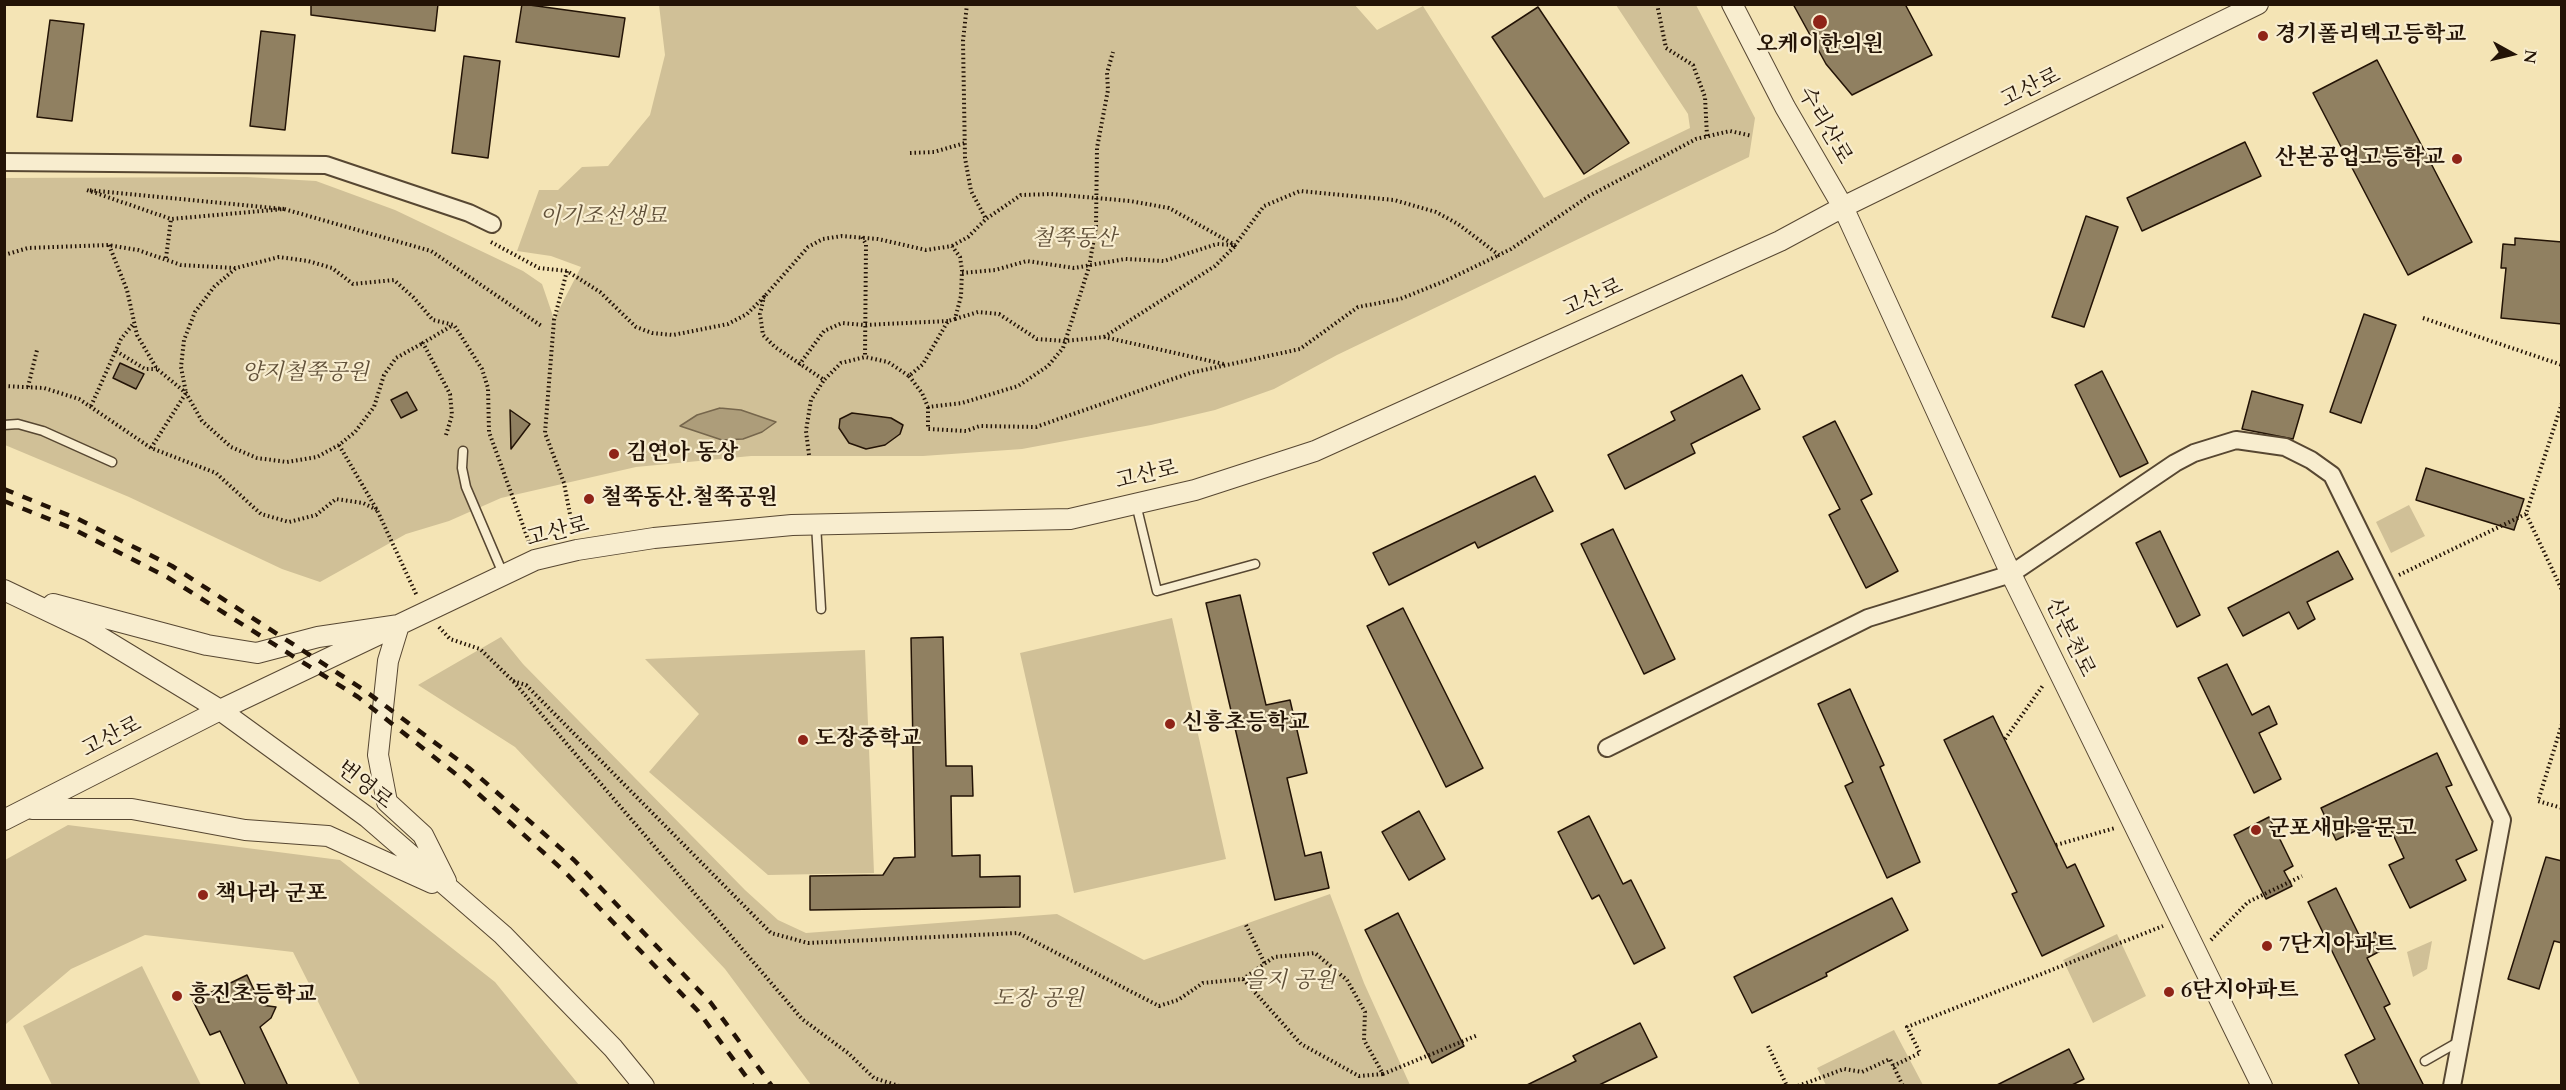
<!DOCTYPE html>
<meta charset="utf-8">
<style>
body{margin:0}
#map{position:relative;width:2566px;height:1090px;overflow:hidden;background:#f4e4b5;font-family:Cardo,serif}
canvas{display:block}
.frame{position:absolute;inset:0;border:6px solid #231306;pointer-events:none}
.north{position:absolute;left:2482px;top:24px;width:60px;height:60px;-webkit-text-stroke:4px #f8edcf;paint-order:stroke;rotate:98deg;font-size:16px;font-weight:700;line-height:24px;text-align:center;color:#231306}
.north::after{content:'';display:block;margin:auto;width:21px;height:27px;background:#231306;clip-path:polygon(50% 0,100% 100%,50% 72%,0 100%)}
</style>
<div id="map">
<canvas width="2566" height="1090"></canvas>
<div class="frame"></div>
<div class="north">N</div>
</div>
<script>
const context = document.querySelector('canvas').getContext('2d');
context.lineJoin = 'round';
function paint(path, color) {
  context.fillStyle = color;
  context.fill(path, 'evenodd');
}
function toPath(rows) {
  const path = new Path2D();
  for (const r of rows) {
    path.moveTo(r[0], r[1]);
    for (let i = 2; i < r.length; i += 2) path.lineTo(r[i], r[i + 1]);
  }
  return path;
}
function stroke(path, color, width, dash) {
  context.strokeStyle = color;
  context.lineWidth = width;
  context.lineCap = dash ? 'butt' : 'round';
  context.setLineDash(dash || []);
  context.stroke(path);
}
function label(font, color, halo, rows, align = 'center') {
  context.font = font + ' Cardo,"Noto Serif KR",serif';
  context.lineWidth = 4.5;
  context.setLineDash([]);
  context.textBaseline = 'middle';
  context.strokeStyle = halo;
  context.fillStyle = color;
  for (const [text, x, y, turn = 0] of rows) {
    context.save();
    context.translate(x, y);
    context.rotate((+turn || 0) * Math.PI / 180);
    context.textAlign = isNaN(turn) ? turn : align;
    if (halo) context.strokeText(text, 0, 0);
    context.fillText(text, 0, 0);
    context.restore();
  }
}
const green = toPath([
 [1354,4,1377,30,1423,6,1544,198,1690,128,1688,114,1616,5,1696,5,1755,118,1749,157,1337,355,1274,389,1215,410,1151,425,1022,449,923,456,751,456,636,467,501,498,449,521,406,534,320,582,282,569,129,497,5,445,4,178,247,177,316,181,395,210,523,271,542,284,554,319,581,267,551,256,517,251,539,190,558,190,582,167,608,166,650,115,665,55,659,5],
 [2409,505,2425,536,2391,553,2376,522],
 [1172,618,1226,859,1074,893,1020,653],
 [501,637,523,664,745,890,778,920,806,933,1057,914,1144,960,1330,894,1364,983,1410,1085,811,1085,725,969,515,747,418,685],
 [865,650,874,873,768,875,649,772,699,714,645,659],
 [68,825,340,860,495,982,579,1085,360,1085,293,952,145,935,71,969,6,1024,5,860],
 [2117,934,2146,996,2093,1023,2063,960],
 [2432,941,2427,969,2413,977,2407,952],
 [142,966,201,1085,52,1085,23,1026],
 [1894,1030,1923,1085,1826,1085,1817,1068]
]);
const water = toPath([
 [720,408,741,410,776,422,762,432,743,439,722,440,680,426,697,415,720,408]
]);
const building = toPath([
 [311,4,438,4,435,31,311,15,311,4],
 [522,4,625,18,619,57,516,42,522,4],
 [1793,4,1905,4,1932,55,1852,95,1826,64,1793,4],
 [1538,7,1629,143,1584,174,1492,37,1538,7],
 [50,20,84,24,72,121,37,117,50,20],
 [261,31,295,35,285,130,250,126,261,31],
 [464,56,500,61,488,158,452,153,464,56],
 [2377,60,2472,242,2408,275,2313,93,2377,60],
 [2245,142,2261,176,2142,231,2127,198,2245,142],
 [2086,216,2118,227,2084,327,2052,317,2086,216],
 [2515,238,2562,242,2562,324,2501,318,2506,268,2501,268,2503,244,2515,245,2515,238],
 [2364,314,2396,325,2361,423,2330,412,2364,314],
 [120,363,144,374,136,389,113,378,120,363],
 [2102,371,2148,463,2120,477,2075,385,2102,371],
 [1742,375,1760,409,1691,444,1695,453,1625,489,1608,455,1675,420,1671,412,1742,375],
 [2252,391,2303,405,2293,439,2242,429,2252,391],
 [407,392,417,410,401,418,391,400,407,392],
 [510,410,530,424,511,449,510,410],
 [852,413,891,418,903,425,900,434,885,445,866,449,849,443,839,428,840,419,852,413],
 [1835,421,1872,494,1861,500,1898,571,1866,588,1829,515,1840,509,1803,437,1835,421],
 [2426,468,2524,499,2514,530,2416,500,2426,468],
 [1535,476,1553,511,1478,548,1475,542,1389,585,1373,553,1535,476],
 [1613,529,1675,659,1644,674,1581,544,1613,529],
 [2160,531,2200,615,2177,627,2136,543,2160,531],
 [2338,551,2353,579,2307,602,2315,619,2298,629,2289,612,2243,636,2228,608,2338,551],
 [1240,595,1266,705,1290,700,1307,773,1287,778,1305,856,1321,852,1329,888,1275,900,1206,603,1240,595],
 [1403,608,1483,768,1446,787,1367,626,1403,608],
 [943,637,946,766,972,766,973,796,951,796,952,856,980,855,980,877,1020,876,1020,907,810,910,810,876,883,875,894,858,915,857,911,638,943,637],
 [2227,664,2252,715,2269,706,2277,724,2259,733,2281,779,2254,793,2198,678,2227,664],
 [1850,689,1884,765,1880,767,1920,862,1887,878,1845,786,1853,782,1818,704,1850,689],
 [1993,716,2067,868,2075,864,2104,926,2042,956,2012,894,2017,892,1944,740,1993,716],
 [2437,753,2452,785,2446,787,2477,850,2456,860,2466,880,2410,908,2389,865,2404,858,2385,817,2336,840,2321,808,2437,753],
 [1419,811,1445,859,1409,880,1382,832,1419,811],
 [1589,816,1623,884,1631,880,1665,948,1634,964,1599,895,1592,899,1558,832,1589,816],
 [2269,817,2293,866,2284,871,2292,886,2266,899,2234,835,2269,817],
 [2546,857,2562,861,2562,943,2554,941,2539,989,2508,979,2546,857],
 [2336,888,2361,939,2375,932,2384,949,2367,958,2390,1004,2384,1007,2424,1086,2360,1086,2345,1055,2375,1039,2308,902,2336,888],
 [1892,898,1908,930,1826,973,1827,976,1752,1013,1734,977,1892,898],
 [1398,913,1464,1046,1432,1063,1365,930,1398,913],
 [247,975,261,1005,276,1007,271,1018,260,1027,288,1086,246,1086,220,1031,210,1035,193,1001,247,975],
 [1640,1023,1657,1057,1597,1086,1525,1086,1576,1061,1573,1056,1640,1023],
 [2069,1049,2084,1079,2070,1086,1995,1086,2069,1049]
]);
const path = toPath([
 [967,4,963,41,965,158,971,191,986,219,1021,195,1051,194,1130,201,1169,208,1235,245,1264,206,1300,191,1394,200,1436,212,1458,224,1499,255,1511,249,1589,196,1696,139,1730,131,1752,136],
 [1657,4,1666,48,1693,65,1705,97,1707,136],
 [910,153,934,152,965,143],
 [284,209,87,190,171,219,284,209,431,251,543,327],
 [862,237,866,244,865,357],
 [491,242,539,268,567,271,600,292,636,327,652,333,673,335,728,324,747,314,764,297,760,314,763,335,775,347,824,380,841,363,865,357,888,362,909,376,923,364,948,321,955,319,961,296,962,270,960,257,952,246,926,250,878,239,842,236,823,239,808,247,764,297],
 [109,245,127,290,137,335,157,369,186,393,202,421,231,447,257,458,287,462,317,457,339,445,355,432,374,407,384,375,396,358,423,343],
 [952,246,968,237,986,219],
 [4,255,28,248,108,245,138,250,181,265,236,268,279,257,308,261,332,268,353,284,394,280,413,297,433,320,454,325,482,369,488,388,489,432,529,542],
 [166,258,171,219],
 [567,271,554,320,545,433,564,483,573,530],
 [962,273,995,270,1027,261,1074,268,1125,259,1164,261,1217,244,1234,245],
 [2423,318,2562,365],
 [955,319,978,312,999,314,1037,339,1065,341,1104,337,1224,364],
 [1104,337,1215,266,1235,246],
 [116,351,145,369,157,369],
 [799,365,824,331,842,323,864,325,948,321],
 [909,376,922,393,928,407,962,403,1018,386,1048,366,1063,348,1089,267,1096,227,1097,148,1108,90,1107,73,1113,52],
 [4,386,44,388,79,399,151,448,216,473,261,514,289,522,316,515,336,499,363,503,377,510],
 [28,387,37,350],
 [2562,403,2526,514,2562,590],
 [91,406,121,339,134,323],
 [928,407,928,429,966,431,980,426,1036,427,1190,373,1300,349,1358,307,1400,299,1445,281,1499,255],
 [446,435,452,415,450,394,423,343,453,325],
 [339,445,377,510,417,596],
 [151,448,186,393,181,367,184,340,195,312,214,287,236,268],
 [809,455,806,431,811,400,824,380],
 [2399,575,2526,514],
 [439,627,450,639,480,649,513,681,802,1019,848,1053,874,1078,899,1086],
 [513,681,526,685,771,933,808,943,1018,933,1159,1006,1178,1000,1203,983,1243,979,1274,957,1315,953,1347,980,1365,1012,1364,1040,1383,1074,1478,1035],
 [2562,724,2538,801,2562,808],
 [2005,739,2044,684],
 [2056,845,2115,828],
 [1246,925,1265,964],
 [2211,940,2248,902,2302,876],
 [1243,979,1301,1044,1359,1076,1383,1074],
 [1768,1046,1787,1086],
 [1893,1066,1920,1053,1907,1027,2163,926],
 [1798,1086,1844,1069,1862,1072,1890,1059,1903,1086]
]);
const service = toPath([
 [4,425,18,424,43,431,112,462],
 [463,451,462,468,466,487,504,576],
 [1136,504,1157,591,1255,564],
 [816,524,821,609],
 [2425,1061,2460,1041]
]);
const minor = toPath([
 [4,162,326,165,469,213,492,224],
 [1607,748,1868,618,2011,574,2175,463,2194,453,2236,440,2285,447,2311,460,2332,475,2502,820,2452,1086]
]);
const tertiary = toPath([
 [1732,4,1785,107,1843,207,2011,574,2262,1086],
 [4,590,90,631,220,710,367,817,503,935,613,1048,644,1086],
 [53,604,207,645,257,653,318,637,399,625,388,661,378,755,387,802,423,835,446,881],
 [32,809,132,809,245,830,328,836,432,883],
 [4,820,220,710,535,560,577,550,654,538,792,525,1070,519,1195,490,1315,451,1780,241,1843,207,2258,4]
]);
const rail = toPath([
 [4,489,78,519,172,566,364,690,469,768,574,860,711,1003,772,1086],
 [4,501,71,528,167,577,358,697,462,779,564,871,698,1011,753,1086]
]);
const markers = [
 [1820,22,8,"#8f2418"],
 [2263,36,6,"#8f2418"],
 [2457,159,6,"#8f2418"],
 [614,454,6,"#8f2418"],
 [589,499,6,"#8f2418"],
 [1170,724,6,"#8f2418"],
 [803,740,6,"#8f2418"],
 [2256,830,6,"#8f2418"],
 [203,895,6,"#8f2418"],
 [2267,946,6,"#8f2418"],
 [2169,992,6,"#8f2418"],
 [177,996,6,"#8f2418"]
];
const poiNames = [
 ["경기폴리텍고등학교",2275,36],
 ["오케이한의원",1820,46,"center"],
 ["산본공업고등학교",2445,159,"right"],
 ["김연아 동상",626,454],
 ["철쭉동산.철쭉공원",601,499],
 ["신흥초등학교",1182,724],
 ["도장중학교",815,740],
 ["군포새마을문고",2268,830],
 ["책나라 군포",215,895],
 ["7단지아파트",2279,946],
 ["6단지아파트",2181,992],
 ["흥진초등학교",189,996]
];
const streetNames = [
 ["고산로",2031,89,-26],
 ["수리산로",1824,126,60],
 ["고산로",1593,299,-24],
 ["고산로",1147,476,-13],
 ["고산로",558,533,-14],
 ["산본천로",2069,638,64],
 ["고산로",112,738,-27],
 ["번영로",364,786,38]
];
const parkNames = [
 ["이기조선생묘",603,218],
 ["철쭉동산",1074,240],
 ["양지철쭉공원",305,374],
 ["을지 공원",1290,982],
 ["도장 공원",1038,1000]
];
paint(green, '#d0c097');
paint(water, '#ad9d7a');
stroke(water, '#76664c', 1.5);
paint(building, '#908061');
stroke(building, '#231306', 1.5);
stroke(service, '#574732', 11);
stroke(minor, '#574732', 20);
stroke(tertiary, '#574732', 22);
stroke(path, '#231306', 4, [1.5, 3]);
stroke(service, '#f8edcf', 8);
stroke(minor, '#f8edcf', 16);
stroke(tertiary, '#f8edcf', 20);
stroke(rail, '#231306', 4.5, [10, 10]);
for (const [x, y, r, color] of markers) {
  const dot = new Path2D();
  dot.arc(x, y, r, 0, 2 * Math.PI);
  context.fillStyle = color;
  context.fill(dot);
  stroke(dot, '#f8edcf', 2);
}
label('bold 22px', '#231306', '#f8edcf', poiNames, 'left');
label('22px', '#231306', '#f8edcf', streetNames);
label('italic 22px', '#605039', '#f8edcf', parkNames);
</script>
